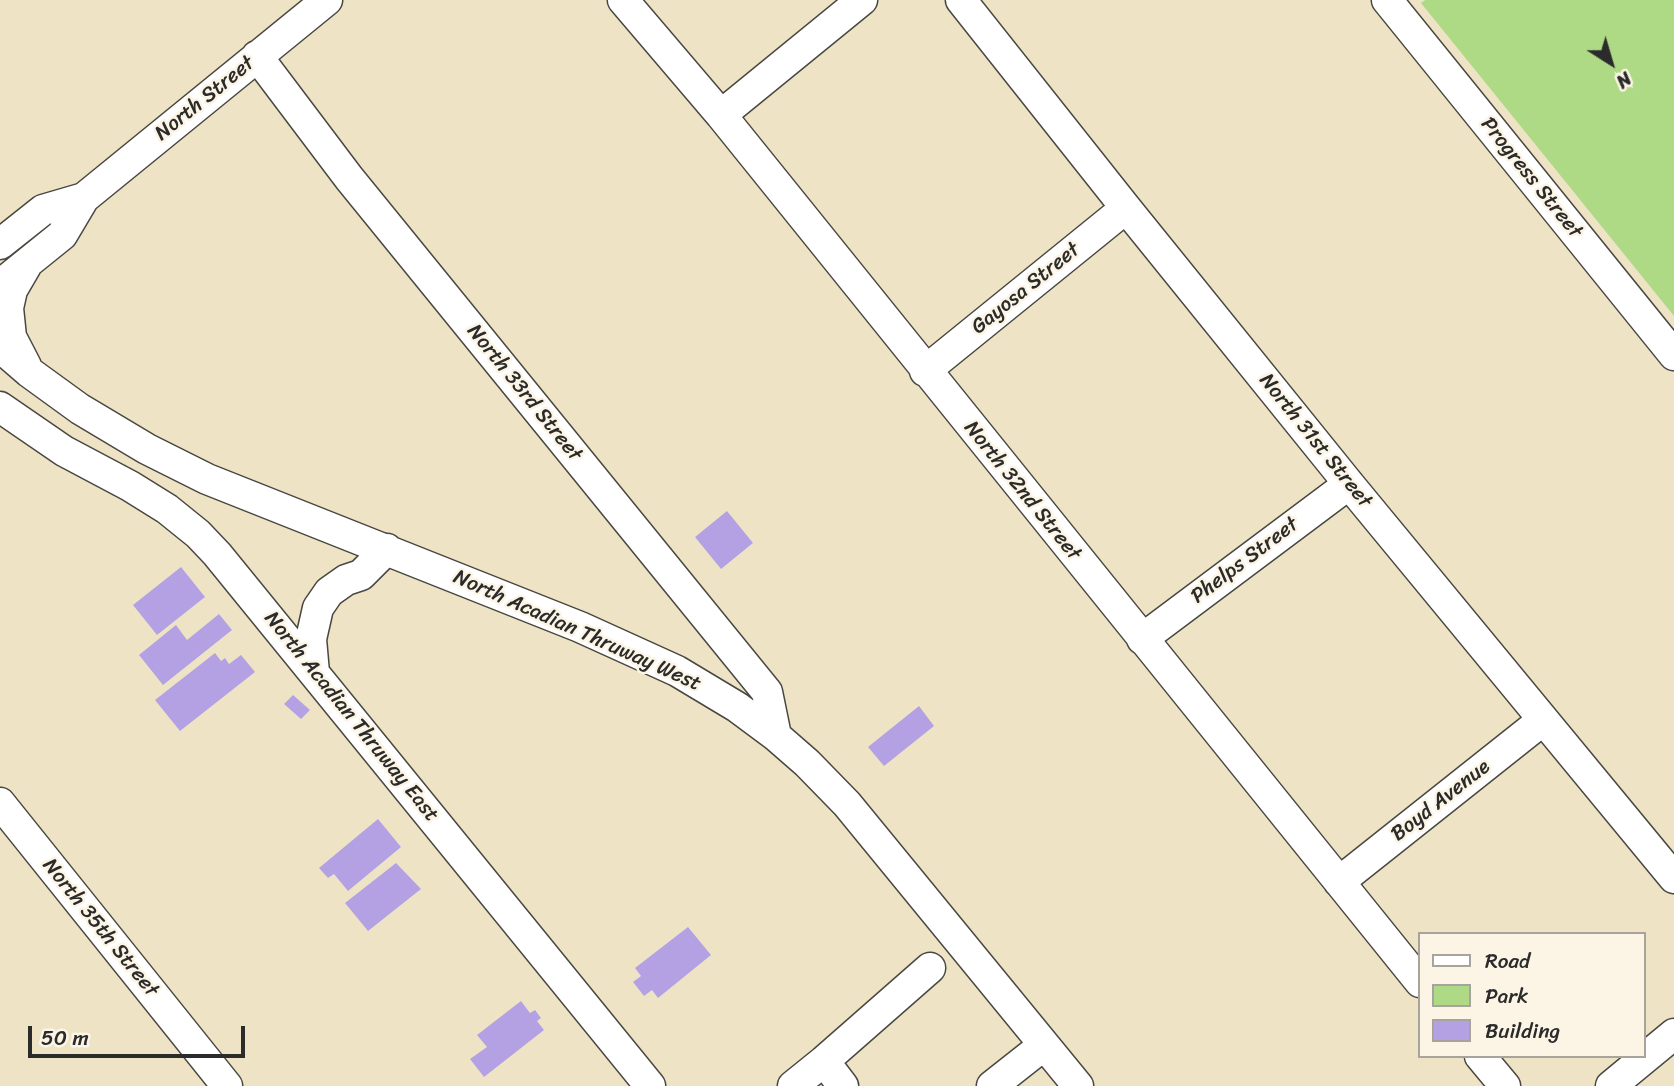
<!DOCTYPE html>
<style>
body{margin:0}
#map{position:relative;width:1674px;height:1086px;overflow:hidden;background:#eee4c5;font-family:Sriracha,sans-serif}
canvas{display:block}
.legend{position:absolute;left:1418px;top:932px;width:228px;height:126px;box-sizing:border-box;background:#fcf5e5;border:2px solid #a8a49b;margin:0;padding:9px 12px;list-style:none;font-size:21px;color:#2b2b2b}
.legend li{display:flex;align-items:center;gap:14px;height:35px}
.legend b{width:35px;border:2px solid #a8a49b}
.north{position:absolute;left:1576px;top:28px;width:70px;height:70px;-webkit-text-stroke:5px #fcf5e5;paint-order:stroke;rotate:143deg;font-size:19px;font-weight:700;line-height:28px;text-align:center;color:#2b2b2b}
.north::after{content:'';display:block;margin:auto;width:24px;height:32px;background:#2b2b2b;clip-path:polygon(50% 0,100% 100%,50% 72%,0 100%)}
.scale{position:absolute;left:28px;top:1026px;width:217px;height:32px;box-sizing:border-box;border:4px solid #2b2b2b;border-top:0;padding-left:9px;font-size:21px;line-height:24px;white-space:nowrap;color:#2b2b2b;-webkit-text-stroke:5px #fcf5e5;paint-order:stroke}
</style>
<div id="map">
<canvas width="1674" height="1086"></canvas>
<ul class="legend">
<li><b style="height:9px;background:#fff"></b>Road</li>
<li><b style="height:19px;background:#aed985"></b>Park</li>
<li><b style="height:19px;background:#b4a1e4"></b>Building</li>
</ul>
<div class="north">N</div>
<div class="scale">50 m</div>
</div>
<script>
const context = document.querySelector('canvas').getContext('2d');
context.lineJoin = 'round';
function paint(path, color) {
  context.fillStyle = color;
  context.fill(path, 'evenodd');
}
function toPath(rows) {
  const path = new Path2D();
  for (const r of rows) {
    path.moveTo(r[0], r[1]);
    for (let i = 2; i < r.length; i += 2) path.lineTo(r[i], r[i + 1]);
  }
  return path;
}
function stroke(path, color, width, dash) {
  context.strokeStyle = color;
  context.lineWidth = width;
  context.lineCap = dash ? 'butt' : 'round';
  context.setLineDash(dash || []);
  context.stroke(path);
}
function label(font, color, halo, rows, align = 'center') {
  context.font = font + ' Sriracha,sans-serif';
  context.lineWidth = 5;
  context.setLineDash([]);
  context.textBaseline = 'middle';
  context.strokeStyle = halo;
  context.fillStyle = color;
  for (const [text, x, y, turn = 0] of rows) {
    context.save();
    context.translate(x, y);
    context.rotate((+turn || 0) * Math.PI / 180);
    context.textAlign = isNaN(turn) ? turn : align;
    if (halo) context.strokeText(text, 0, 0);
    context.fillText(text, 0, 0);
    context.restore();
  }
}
const green = toPath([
 [1425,0,1674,0,1674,316,1421,3]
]);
const building = toPath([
 [727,511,753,543,721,569,695,537],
 [181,567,205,597,157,635,133,605],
 [219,614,232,630,163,685,139,655,176,625,187,640],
 [215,653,221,661,225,658,229,664,241,655,255,672,180,731,155,700],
 [293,695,310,710,301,719,284,704],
 [919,706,934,726,884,766,868,747],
 [378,819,401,847,348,891,334,874,328,878,319,868],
 [396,863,421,889,368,931,345,903],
 [688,927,711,955,658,998,652,990,644,996,633,982,641,976,635,968],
 [521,1001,530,1013,535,1010,541,1018,537,1021,544,1030,484,1077,470,1059,487,1047,477,1035]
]);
const minor = toPath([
 [623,0,721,115,1420,982],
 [961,0,1126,208,1349,484,1674,878],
 [1387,0,1674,355],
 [257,56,349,178,767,692,776,736],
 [721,115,862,0],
 [0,244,43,210,84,198],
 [26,266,12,290,8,308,11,337,26,366],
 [0,285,62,235,84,198,327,0],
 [0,347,29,372,80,409,147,449,207,479,580,627,677,671,737,707,776,736,807,763,847,804,1078,1086],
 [925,371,1126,208],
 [0,407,64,451,130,486,167,509,198,534,217,554,650,1086],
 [1142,639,1349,484],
 [314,673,311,639,318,608,329,592,346,580,361,575,387,549],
 [0,803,227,1086],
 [1339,882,1543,720],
 [1480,1056,1505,1086],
 [824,1061,930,968],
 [793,1086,824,1061,843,1086],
 [992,1086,1044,1045],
 [1611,1086,1674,1034]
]);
const streetNames = [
 ["North Street",205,99,-39],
 ["Progress Street",1531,178,51],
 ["Gayosa Street",1026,289,-39],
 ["North 33rd Street",524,393,51],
 ["North 31st Street",1315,441,51],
 ["North 32nd Street",1022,491,51],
 ["Phelps Street",1245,561,-37],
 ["North Acadian Thruway West",577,631,24],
 ["North Acadian Thruway East",351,717,51],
 ["Boyd Avenue",1441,801,-38],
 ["North 35th Street",100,928,51]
];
paint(green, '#aed985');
paint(building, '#b4a1e4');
stroke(minor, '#484742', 33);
stroke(minor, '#fff', 30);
label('21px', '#2b2b2b', '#fcf5e5', streetNames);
</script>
